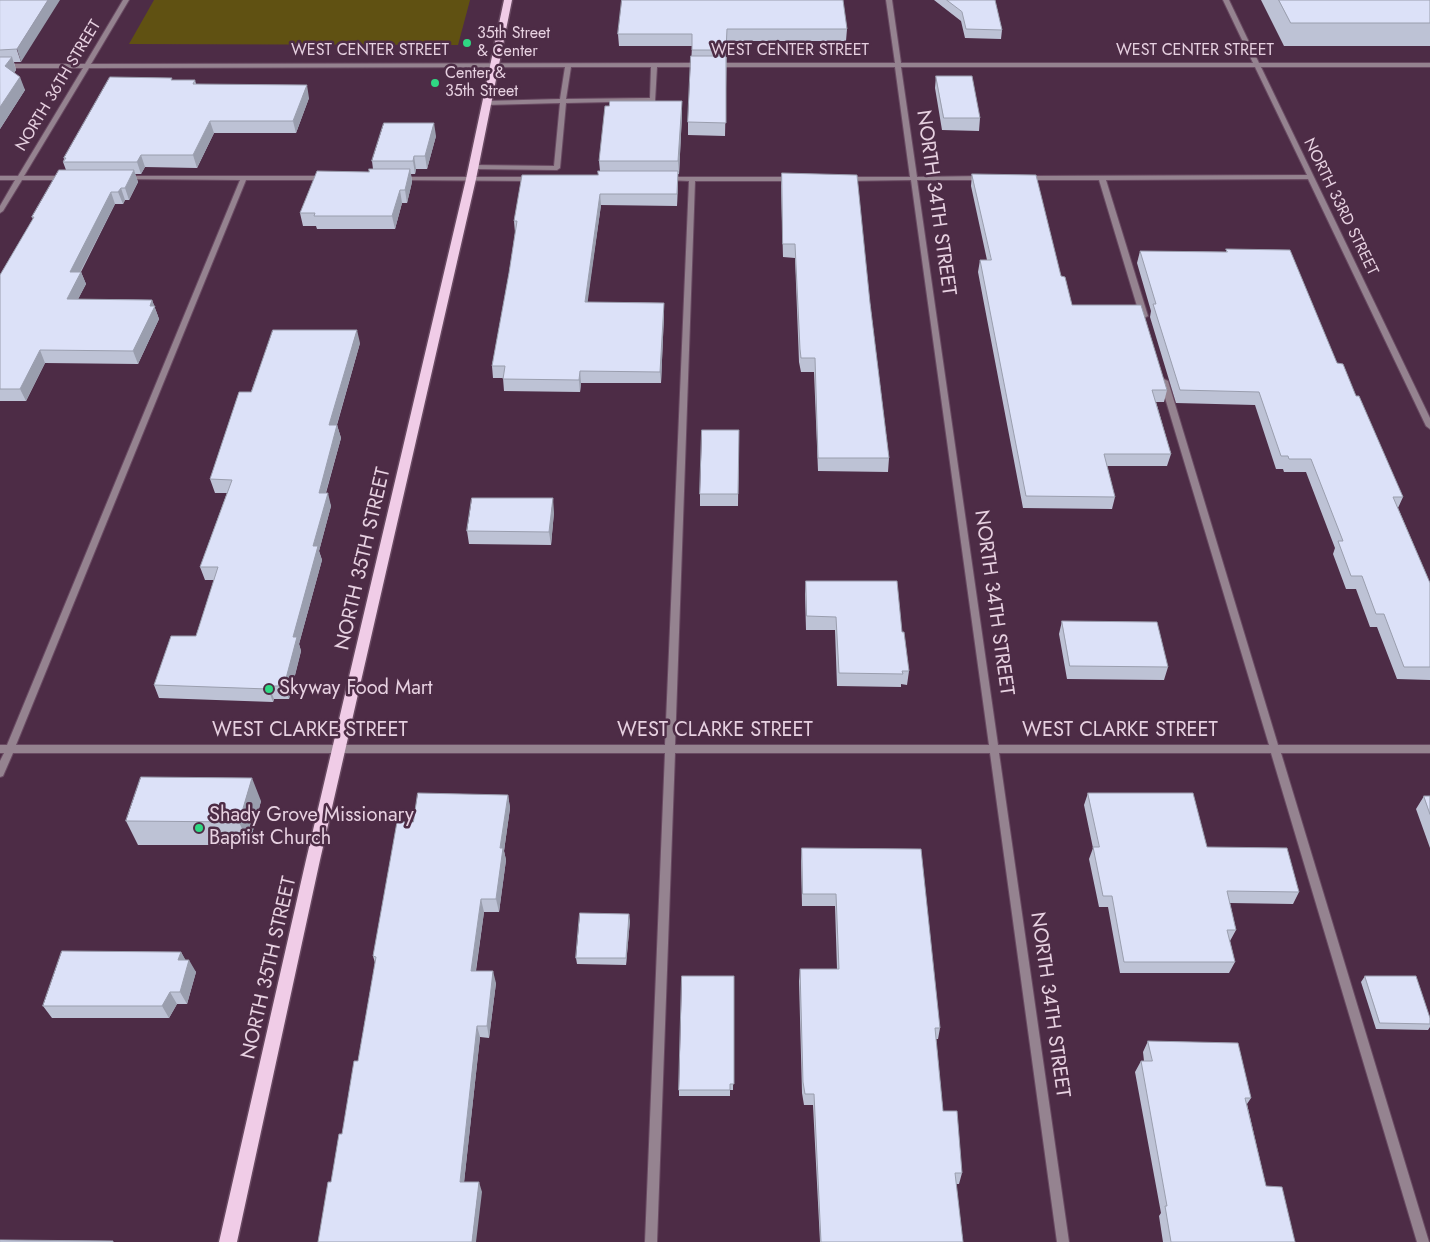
<!DOCTYPE html>
<style>
body{margin:0}
canvas{display:block;background:#4d2c46}
</style>
<canvas width="1430" height="1242"></canvas>
<script>
const g = document.querySelector('canvas').getContext('2d');
g.lineJoin = 'round';
function paint(path, color) { g.fillStyle = color; g.fill(path, 'evenodd'); }
function strokePath(path, color, width, dash) { g.strokeStyle = color; g.lineWidth = width; g.lineCap = dash ? 'butt' : 'round'; g.setLineDash(dash || []); g.stroke(path); }
function label(font, color, halo, rows, align = 'center') {
  g.font = font + ' Jost,sans-serif'; g.lineWidth = 5; g.setLineDash([]); g.textBaseline = 'middle'; g.strokeStyle = halo; g.fillStyle = color; for (const [text, x, y, turn = 0] of rows) {
    g.save(); g.translate(x, y); g.rotate((+turn || 0) * Math.PI / 180); g.textAlign = isNaN(turn) ? turn : align; if (halo) g.strokeText(text, 0, 0); g.fillText(text, 0, 0); g.restore();
  }
}
const green = new Path2D(`
 M 154,0 L 470,0 L 458,45 L 129,44 Z`);
const minor = new Path2D(`
 M 123,0 L 129,0 L 91,64 L 702,63 L 705,65 L 702,67 L 657,67 L 655,101 L 566,103 L 560,168 L 557,170 L 474,169 L 471,167 L 474,165 L 554,166 L 560,103 L 486,105 L 483,103 L 486,101 L 560,99 L 565,67 L 89,68 L 24,176 L 65,176 L 68,178 L 65,180 L 22,180 L 3,211 L 0,213 L 0,206 L 15,180 L 0,180 L 0,176 L 18,176 L 83,68 L 0,68 L 0,64 L 85,64 ZM 571,67 L 651,67 L 650,98 L 566,99 Z
 M 886,0 L 892,0 L 901,63 L 1253,63 L 1223,0 L 1229,0 L 1259,63 L 1430,63 L 1430,67 L 1261,67 L 1430,418 L 1430,429 L 1426,426 L 1308,179 L 1106,180 L 1148,316 L 1144,318 L 1140,316 L 1099,180 L 1025,180 L 1022,178 L 1025,176 L 1307,175 L 1255,67 L 901,67 L 917,177 L 982,176 L 985,178 L 982,180 L 917,180 L 998,745 L 1269,745 L 1160,381 L 1164,379 L 1168,381 L 1278,745 L 1430,745 L 1430,753 L 1281,753 L 1429,1242 L 1417,1242 L 1271,753 L 999,753 L 1069,1242 L 1057,1242 L 990,753 L 675,753 L 657,1242 L 645,1242 L 665,753 L 13,753 L 3,776 L 0,777 L 0,761 L 4,753 L 0,753 L 0,745 L 7,745 L 240,180 L 123,179 L 122,178 L 125,176 L 325,176 L 328,178 L 325,180 L 246,180 L 16,745 L 665,745 L 689,181 L 666,180 L 666,178 L 668,177 L 792,177 L 795,179 L 792,181 L 695,181 L 675,745 L 989,745 L 911,180 L 845,181 L 842,179 L 845,177 L 910,177 L 895,67 L 715,67 L 712,65 L 715,63 L 895,63 Z
 M 400,177 L 532,177 L 535,179 L 532,181 L 398,180 L 397,179 Z`);
const major = new Path2D(`
 M 504,0 L 512,0 L 476,179 L 320,860 L 237,1242 L 219,1242 L 306,860 L 466,179 Z`);
const wall = new Path2D(`
 M 0,0 L 21,62 L 14,62 L 16,70 L 14,73 L 25,90 L 0,129 Z
 M 622,0 L 847,29 L 846,41 L 727,41 L 725,136 L 688,135 L 688,122 L 692,46 L 619,46 L 618,34 Z
 M 934,0 L 995,0 L 1002,30 L 1001,39 L 965,38 L 961,21 Z
 M 1261,0 L 1430,0 L 1430,46 L 1284,46 Z
 M 936,76 L 980,118 L 979,131 L 942,130 L 935,88 Z
 M 173,80 L 195,80 L 196,84 L 309,98 L 296,133 L 214,133 L 197,168 L 145,167 L 141,174 L 135,174 L 138,182 L 129,200 L 125,200 L 123,204 L 115,204 L 81,272 L 86,284 L 78,299 L 152,300 L 159,319 L 138,364 L 45,363 L 26,401 L 0,401 L 0,275 L 33,219 L 32,217 L 66,170 L 63,162 L 64,159 L 64,158 Z
 M 682,101 L 682,114 L 679,174 L 678,174 L 677,206 L 601,205 L 587,302 L 664,303 L 664,314 L 661,383 L 581,383 L 580,392 L 504,391 L 503,378 L 493,378 L 492,366 L 509,273 L 515,233 L 514,221 L 598,175 L 600,171 L 599,161 Z
 M 436,136 L 427,169 L 416,169 L 415,174 L 411,174 L 412,182 L 407,203 L 402,203 L 395,229 L 317,229 L 316,226 L 303,226 L 300,213 L 373,169 L 372,161 Z
 M 782,173 L 870,303 L 889,458 L 888,472 L 818,471 L 814,372 L 801,372 L 799,362 L 795,258 L 783,257 L 781,186 Z
 M 972,174 L 1061,276 L 1072,305 L 1167,390 L 1164,402 L 1156,402 L 1171,454 L 1167,466 L 1107,466 L 1115,497 L 1112,509 L 1023,508 L 978,272 L 980,260 L 987,260 L 971,186 Z
 M 1226,249 L 1337,363 L 1356,396 L 1403,497 L 1398,508 L 1430,583 L 1430,680 L 1397,679 L 1377,627 L 1370,627 L 1356,589 L 1346,589 L 1333,554 L 1335,548 L 1306,472 L 1284,472 L 1283,469 L 1276,469 L 1255,405 L 1176,403 L 1150,317 L 1151,311 L 1137,263 L 1140,251 L 1226,252 Z
 M 360,343 L 337,425 L 341,438 L 326,493 L 331,506 L 319,551 L 322,560 L 299,644 L 301,651 L 289,699 L 274,699 L 273,702 L 159,698 L 154,685 L 196,636 L 214,580 L 205,580 L 200,567 L 227,493 L 215,493 L 210,479 L 251,392 Z
 M 739,430 L 738,506 L 700,506 L 700,494 Z
 M 554,512 L 551,545 L 469,544 L 467,531 Z
 M 806,581 L 902,632 L 909,671 L 907,685 L 901,684 L 901,687 L 837,686 L 835,630 L 806,630 L 805,594 Z
 M 1062,621 L 1168,667 L 1164,680 L 1067,679 L 1059,634 Z
 M 1088,793 L 1207,847 L 1299,892 L 1293,904 L 1230,903 L 1236,930 L 1230,941 L 1235,962 L 1229,973 L 1120,973 L 1108,907 L 1099,907 L 1089,859 L 1093,848 L 1084,805 Z
 M 508,795 L 510,808 L 504,851 L 506,860 L 499,912 L 484,912 L 476,971 L 496,983 L 489,1038 L 480,1037 L 464,1182 L 482,1192 L 331,1182 L 358,1061 L 375,963 L 373,956 L 413,822 Z
 M 1424,796 L 1430,796 L 1430,848 L 1416,809 Z
 M 261,801 L 249,845 L 138,845 L 126,821 Z
 M 802,848 L 940,1028 L 938,1039 L 936,1039 L 943,1111 L 962,1173 L 959,1184 L 956,1184 L 963,1242 L 820,1242 L 813,1105 L 804,1105 L 802,1093 L 799,981 L 800,969 L 837,969 L 835,906 L 802,906 L 801,861 Z
 M 630,920 L 626,965 L 577,964 L 576,958 Z
 M 181,952 L 185,960 L 196,972 L 187,1004 L 177,1004 L 169,1018 L 52,1018 L 43,1006 Z
 M 734,976 L 733,1090 L 730,1090 L 730,1096 L 679,1096 L 679,1090 Z
 M 1365,976 L 1430,1018 L 1430,1027 L 1428,1030 L 1376,1029 L 1361,982 Z
 M 1148,1041 L 1251,1098 L 1247,1104 L 1266,1186 L 1295,1242 L 1163,1242 L 1159,1216 L 1161,1213 L 1135,1072 L 1141,1061 L 1144,1061 L 1143,1052 Z`);
const shadedWall = new Path2D(`
 M 48,0 L 60,0 L 21,62 L 17,49 Z
 M 12,57 L 16,70 L 10,79 L 5,66 Z
 M 20,77 L 25,90 L 0,129 L 0,107 Z
 M 307,85 L 309,98 L 296,133 L 293,121 Z
 M 682,101 L 682,114 L 679,174 L 678,161 Z
 M 210,121 L 214,133 L 197,168 L 193,155 Z
 M 434,123 L 436,136 L 427,169 L 425,156 Z
 M 141,155 L 145,167 L 141,174 L 137,162 Z
 M 414,156 L 416,169 L 415,174 L 413,161 Z
 M 410,169 L 412,182 L 407,203 L 405,190 Z
 M 134,170 L 138,182 L 129,200 L 125,188 Z
 M 678,171 L 678,183 L 677,206 L 677,194 Z
 M 121,188 L 125,200 L 123,204 L 118,192 Z
 M 400,190 L 402,203 L 395,229 L 392,216 Z
 M 111,192 L 115,204 L 74,284 L 70,272 Z
 M 600,194 L 601,205 L 586,314 L 585,302 Z
 M 81,272 L 86,284 L 72,311 L 67,299 Z
 M 152,300 L 159,319 L 138,364 L 133,351 Z
 M 664,303 L 664,314 L 661,383 L 660,372 Z
 M 357,330 L 360,343 L 333,438 L 329,425 Z
 M 40,350 L 45,363 L 26,401 L 20,389 Z
 M 580,371 L 581,383 L 580,392 L 579,380 Z
 M 337,425 L 341,438 L 322,506 L 319,493 Z
 M 328,493 L 331,506 L 319,551 L 322,560 L 299,644 L 301,651 L 289,699 L 284,686 L 293,637 L 313,546 Z
 M 553,498 L 554,512 L 551,545 L 549,532 Z
 M 269,686 L 274,699 L 273,702 L 268,689 Z
 M 252,778 L 261,801 L 249,845 L 239,822 Z
 M 508,795 L 510,808 L 504,851 L 506,860 L 499,912 L 496,899 L 500,848 Z
 M 481,899 L 484,912 L 474,983 L 471,971 Z
 M 629,914 L 630,920 L 626,965 L 626,958 Z
 M 181,952 L 188,964 L 178,960 Z
 M 189,960 L 196,972 L 187,1004 L 180,992 Z
 M 493,971 L 496,983 L 489,1038 L 487,1026 Z
 M 170,992 L 177,1004 L 169,1018 L 162,1006 Z
 M 477,1026 L 480,1037 L 463,1192 L 460,1182 Z
 M 479,1182 L 482,1192 L 476,1242 L 472,1242 Z`);
const building = new Path2D(`
 M 0,0 L 48,0 L 17,49 L 0,50 Z
 M 622,0 L 843,0 L 847,29 L 727,29 L 726,50 L 692,50 L 692,34 L 618,34 Z
 M 947,0 L 995,0 L 1002,30 L 966,29 L 962,12 Z
 M 1279,0 L 1430,0 L 1430,23 L 1291,23 Z
 M 691,56 L 726,56 L 726,123 L 688,122 Z
 M 0,57 L 12,57 L 5,66 L 20,77 L 0,107 Z
 M 936,76 L 972,76 L 980,118 L 944,118 Z
 M 110,77 L 172,78 L 171,80 L 195,80 L 193,84 L 307,85 L 293,121 L 210,121 L 193,155 L 141,155 L 137,162 L 63,162 L 66,158 L 64,158 Z
 M 610,101 L 682,101 L 678,161 L 599,161 L 605,106 L 609,106 Z
 M 384,123 L 434,123 L 425,156 L 414,156 L 413,161 L 372,161 Z
 M 369,169 L 410,169 L 405,190 L 400,190 L 392,216 L 314,216 L 315,213 L 300,213 L 317,171 L 369,172 Z
 M 59,170 L 134,170 L 125,188 L 121,188 L 118,192 L 111,192 L 70,272 L 81,272 L 67,299 L 152,300 L 150,306 L 155,306 L 133,351 L 40,350 L 20,389 L 0,389 L 0,275 L 34,217 L 32,217 Z
 M 598,171 L 678,171 L 677,194 L 600,194 L 585,302 L 664,303 L 660,372 L 580,371 L 579,380 L 503,379 L 505,366 L 492,366 L 509,273 L 517,221 L 514,221 L 522,175 L 598,175 Z
 M 782,173 L 857,175 L 870,303 L 889,458 L 818,458 L 815,358 L 801,358 L 800,349 L 795,244 L 783,244 Z
 M 972,174 L 1036,175 L 1061,276 L 1065,277 L 1072,305 L 1141,305 L 1167,390 L 1152,390 L 1171,454 L 1104,454 L 1115,497 L 1026,496 L 980,260 L 991,260 Z
 M 1226,249 L 1290,250 L 1337,363 L 1343,364 L 1356,396 L 1359,396 L 1403,497 L 1393,497 L 1430,583 L 1430,667 L 1404,667 L 1384,614 L 1376,614 L 1362,576 L 1351,576 L 1338,541 L 1343,541 L 1311,459 L 1289,459 L 1288,456 L 1281,456 L 1259,392 L 1180,390 L 1153,304 L 1156,304 L 1140,251 L 1227,252 Z
 M 273,330 L 357,330 L 329,425 L 337,425 L 319,493 L 328,493 L 313,546 L 318,546 L 293,637 L 297,637 L 284,686 L 269,686 L 268,689 L 154,685 L 171,636 L 196,636 L 218,567 L 200,567 L 232,480 L 210,479 L 239,392 L 251,392 Z
 M 702,430 L 739,430 L 738,494 L 700,494 Z
 M 472,498 L 553,498 L 549,532 L 467,531 Z
 M 806,581 L 897,581 L 902,632 L 904,632 L 909,671 L 902,671 L 903,674 L 839,673 L 836,617 L 807,616 Z
 M 1062,621 L 1157,622 L 1168,667 L 1070,666 Z
 M 141,777 L 252,778 L 239,822 L 126,821 Z
 M 418,793 L 508,795 L 500,848 L 503,848 L 496,899 L 481,899 L 471,971 L 493,971 L 487,1026 L 477,1026 L 460,1182 L 479,1182 L 472,1242 L 318,1242 L 328,1182 L 331,1182 L 339,1134 L 342,1134 L 354,1061 L 358,1061 L 376,957 L 373,956 L 397,822 L 413,822 Z
 M 1088,793 L 1193,793 L 1207,847 L 1287,848 L 1299,892 L 1227,891 L 1236,930 L 1227,930 L 1235,962 L 1124,962 L 1112,896 L 1103,896 L 1093,847 L 1099,847 Z
 M 1424,796 L 1430,796 L 1430,814 Z
 M 802,848 L 921,849 L 940,1028 L 935,1028 L 943,1111 L 957,1111 L 962,1173 L 955,1173 L 963,1242 L 821,1242 L 814,1094 L 805,1094 L 803,1082 L 800,969 L 839,969 L 836,894 L 803,894 Z
 M 580,913 L 629,914 L 626,958 L 576,958 Z
 M 62,951 L 181,952 L 178,960 L 189,960 L 180,992 L 170,992 L 162,1006 L 43,1006 Z
 M 682,976 L 734,976 L 734,1084 L 730,1084 L 730,1090 L 679,1090 Z
 M 1365,976 L 1416,976 L 1430,1018 L 1430,1024 L 1380,1023 Z
 M 1148,1041 L 1238,1043 L 1251,1098 L 1245,1098 L 1266,1186 L 1282,1187 L 1295,1242 L 1171,1242 L 1165,1206 L 1167,1206 L 1141,1061 L 1152,1061 Z
 M 0,1240 L 113,1241 L 113,1242 L 0,1242 Z`);
const markers = [
 [467,43,5,"#2fd883"],
 [435,83,5,"#2fd883"],
 [269,689,5,"#2fd883"],
 [199,828,5,"#2fd883"]
];
const farPoinames = [
 ["35th Street",477,34],
 ["& Center",477,52],
 ["Center &",445,74],
 ["35th Street",445,92]
];
const farStreetnames = [
 ["WEST CENTER STREET",370,51],
 ["WEST CENTER STREET",790,51],
 ["WEST CENTER STREET",1195,51],
 ["NORTH 36TH STREET",59,86,-59],
 ["NORTH 33RD STREET",1340,207,64]
];
const streetNames = [
 ["NORTH 34TH STREET",935,203,82],
 ["NORTH 35TH STREET",364,559,-77],
 ["NORTH 34TH STREET",993,603,82],
 ["WEST CLARKE STREET",310,731],
 ["WEST CLARKE STREET",715,731],
 ["WEST CLARKE STREET",1120,731],
 ["NORTH 35TH STREET",270,968,-77],
 ["NORTH 34TH STREET",1049,1005,82]
];
const poiNames = [
 ["Skyway Food Mart",279,689],
 ["Shady Grove Missionary",209,816],
 ["Baptist Church",209,839]
];
paint(green, '#605112');
strokePath(minor, '#694a62', 2);
strokePath(major, '#694a62', 3);
paint(minor, '#958390');
paint(major, '#f0cce7');
paint(wall, '#bdc2d5');
paint(shadedWall, '#9a9eae');
paint(building, '#dce1f8');
strokePath(building, '#9a9eae', 1);
for (const [x, y, r, color] of markers) { const dot = new Path2D(); dot.arc(x, y, r, 0, 2 * Math.PI); g.fillStyle = color; g.fill(dot); strokePath(dot, '#4d2c46', 2); }
label('16px', '#e7d1e1', '#4d2c46', farPoinames, 'left');
label('16px', '#e7d1e1', '#4d2c46', farStreetnames);
label('20px', '#e7d1e1', '#4d2c46', streetNames);
label('20px', '#e7d1e1', '#4d2c46', poiNames, 'left');
</script>
